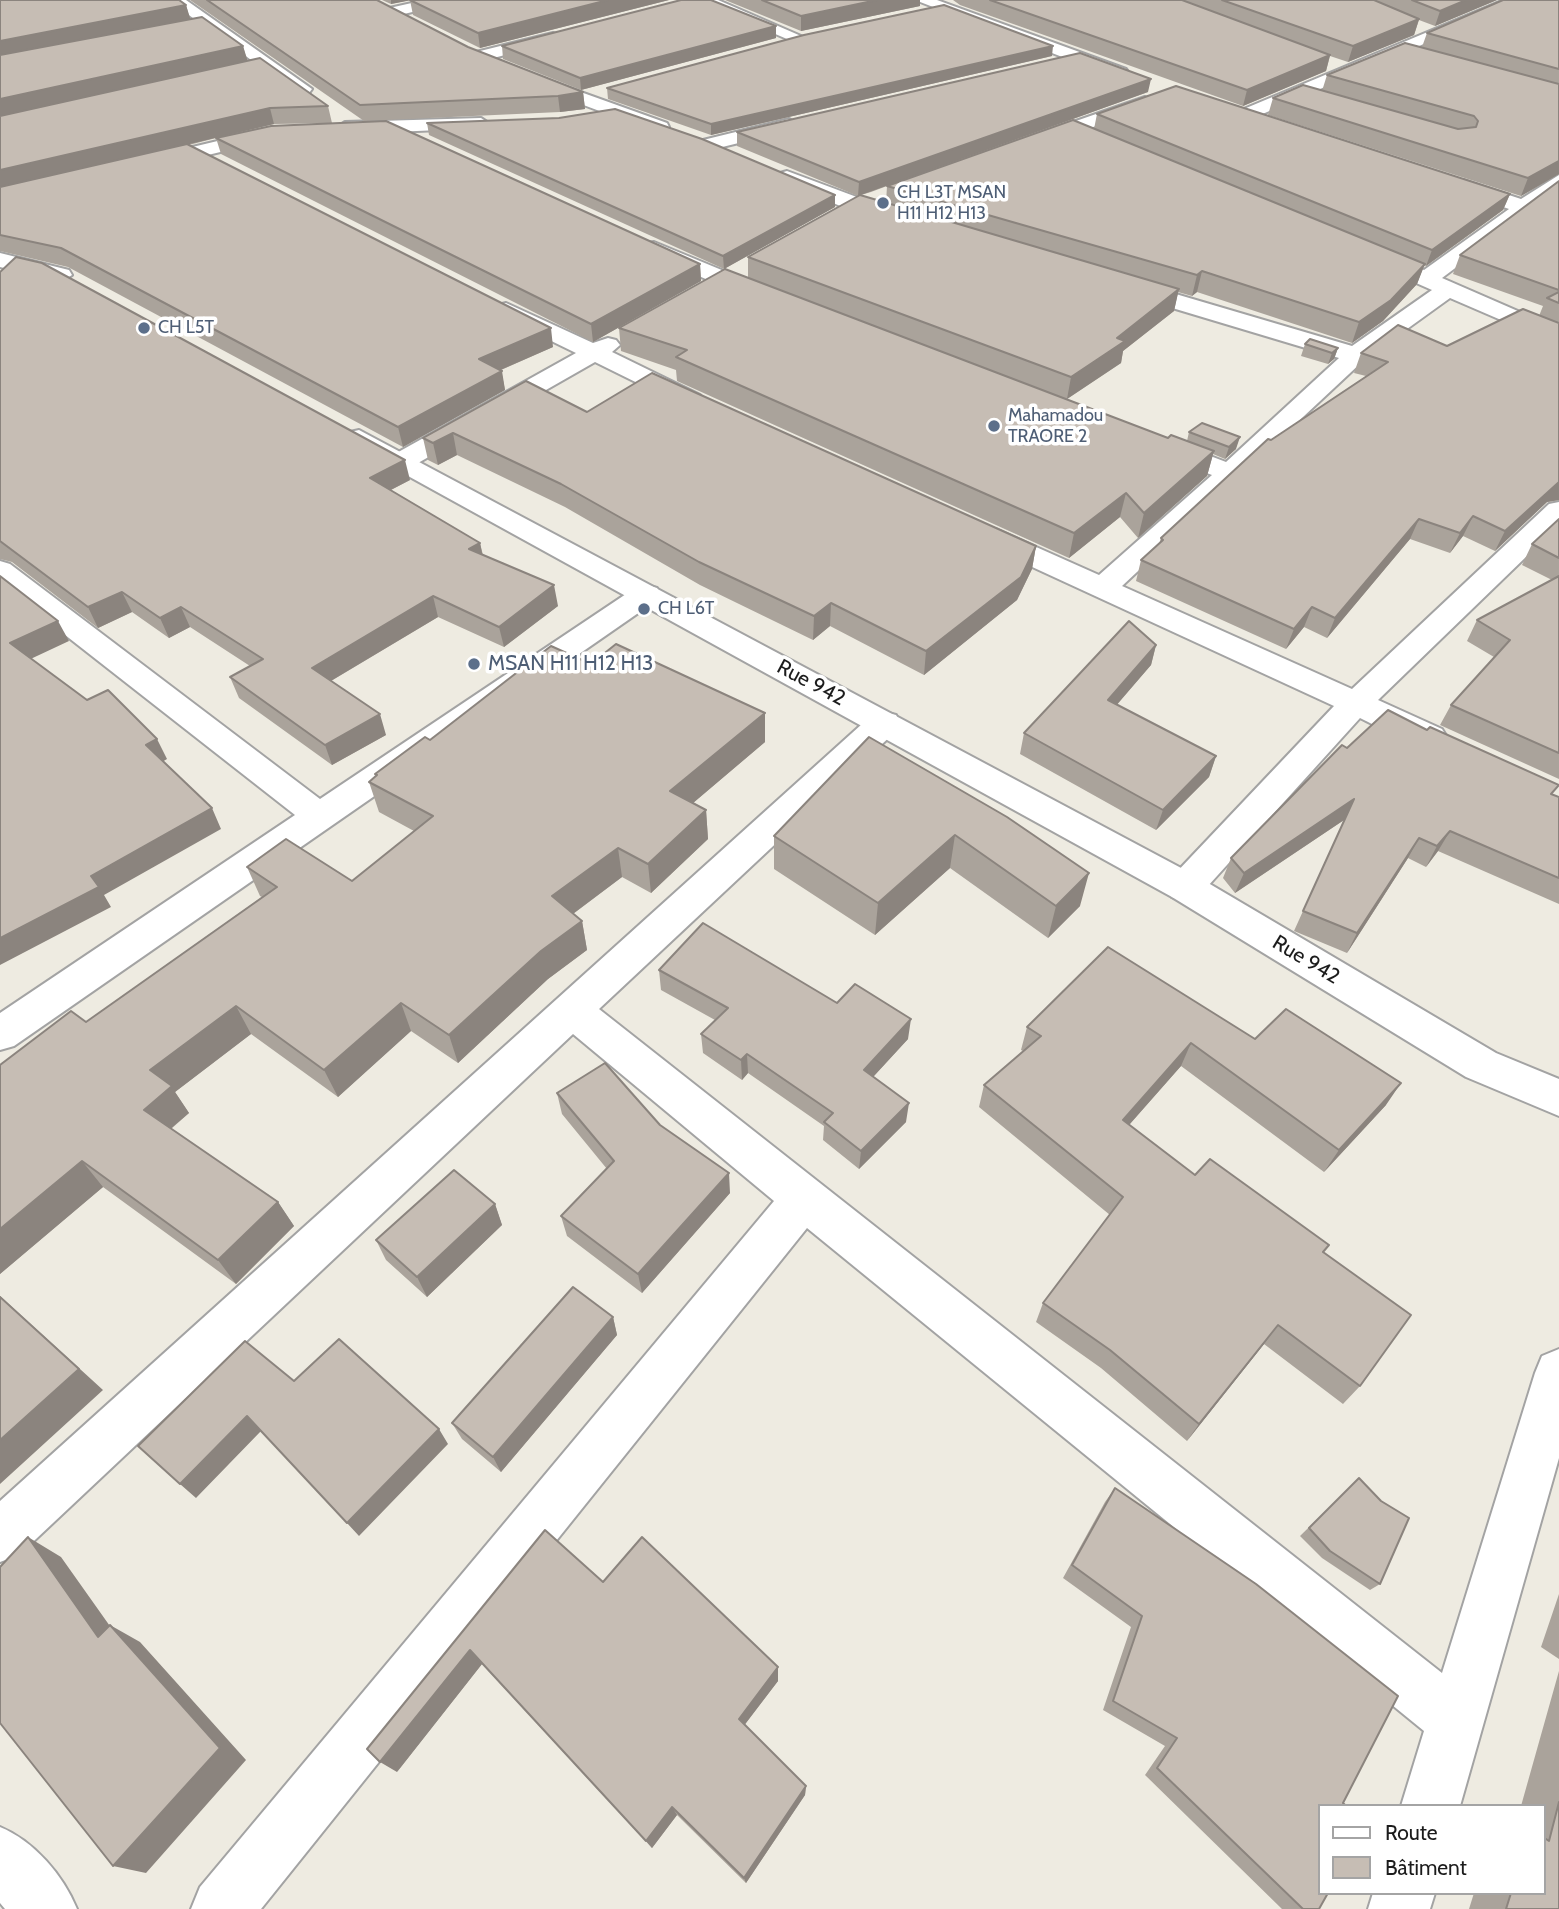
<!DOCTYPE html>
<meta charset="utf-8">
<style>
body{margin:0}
#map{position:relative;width:1559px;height:1909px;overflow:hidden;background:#eeebe1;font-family:Cabin,sans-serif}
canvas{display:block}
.legend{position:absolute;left:1318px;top:1804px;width:228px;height:91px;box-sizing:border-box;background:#fff;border:2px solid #a4a4a4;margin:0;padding:9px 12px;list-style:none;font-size:21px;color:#1c1c1c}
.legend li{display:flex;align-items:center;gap:14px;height:35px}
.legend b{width:35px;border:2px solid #a4a4a4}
</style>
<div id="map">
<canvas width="1559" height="1909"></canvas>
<ul class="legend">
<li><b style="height:9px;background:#fff"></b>Route</li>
<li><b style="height:19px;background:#c6bdb4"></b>Bâtiment</li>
</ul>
</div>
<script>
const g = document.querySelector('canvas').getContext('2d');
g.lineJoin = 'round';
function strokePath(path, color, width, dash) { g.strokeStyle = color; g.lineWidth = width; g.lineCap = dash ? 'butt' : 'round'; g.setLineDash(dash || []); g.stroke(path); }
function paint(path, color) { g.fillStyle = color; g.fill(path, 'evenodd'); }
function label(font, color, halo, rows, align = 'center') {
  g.font = font + ' Cabin,sans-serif'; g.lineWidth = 7; g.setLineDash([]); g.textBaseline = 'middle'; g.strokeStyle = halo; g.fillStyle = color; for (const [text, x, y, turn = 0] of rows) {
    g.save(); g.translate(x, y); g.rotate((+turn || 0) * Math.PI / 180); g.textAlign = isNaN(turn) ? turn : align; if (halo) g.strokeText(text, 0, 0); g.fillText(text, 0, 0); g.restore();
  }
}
const minor = new Path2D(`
 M 168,0 L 186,0 L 312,89 L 309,93 L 297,93 Z
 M 425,0 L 454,0 L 451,3 L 391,17 L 383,12 L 385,9 Z
 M 696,0 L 718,0 L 808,39 L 806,42 L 794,42 Z
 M 915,0 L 937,0 L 1126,69 L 1129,73 L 1126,77 L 1114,77 Z
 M 1504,0 L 1525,0 L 1251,119 L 1239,119 L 1236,115 L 1239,111 Z
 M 553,33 L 559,35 L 559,41 L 478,62 L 470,57 L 472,53 Z
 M 536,76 L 667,123 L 669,127 L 667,131 L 653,131 L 530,85 L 527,81 L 530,77 Z
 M 1145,97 L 1154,102 L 1151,106 L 1041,146 L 1034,148 L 1025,142 L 1027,138 Z
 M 481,118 L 490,124 L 488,128 L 345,134 L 336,128 L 345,122 Z
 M 789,119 L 798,125 L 796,129 L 710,150 L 701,144 L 703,140 Z
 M 268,129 L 275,131 L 277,135 L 275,139 L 149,169 L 139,163 L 142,159 Z
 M 787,171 L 905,215 L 908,219 L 898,225 L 850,210 L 780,181 L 777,177 L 780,173 Z
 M 1559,175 L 1559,190 L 1442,278 L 1559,329 L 1559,345 L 1450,298 L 1364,360 L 1122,586 L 1352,689 L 1549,504 L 1559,502 L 1559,525 L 1378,700 L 1442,729 L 1447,737 L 1442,745 C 1416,752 1384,729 1360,718 L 1198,897 L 1185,901 L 1172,897 L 1167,887 L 1172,877 L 1334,706 L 978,542 L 974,536 L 978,530 L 988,527 L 998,530 L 1099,575 L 1212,475 L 1153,453 L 1149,447 L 1153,441 L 1171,441 L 1226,462 L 1339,358 L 1119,292 L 1116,287 L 1119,282 L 1135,282 L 1352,346 L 1432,290 L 1364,260 L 1361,255 L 1364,250 L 1380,250 L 1424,270 L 1509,209 L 1449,188 L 1446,184 L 1449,180 L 1463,180 L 1521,199 Z
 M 654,242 L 770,290 L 773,295 L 770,300 L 754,300 L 646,253 L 643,248 L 646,243 Z
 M 506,303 L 593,343 L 608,338 L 616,340 L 620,345 L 612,352 L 700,395 L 704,400 L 700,405 L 682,405 L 595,362 L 411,467 L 393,467 L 389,461 L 393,455 L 576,353 L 498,315 L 495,310 L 498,305 Z
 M 0,561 L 10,564 L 320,799 L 635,588 L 646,585 L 657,588 L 661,594 L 657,600 L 14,1046 L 0,1050 L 0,1013 L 295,815 L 0,584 Z
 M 884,712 L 896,715 L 900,723 L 896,731 L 599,1009 L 1442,1673 L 1535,1373 L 1542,1356 L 1559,1349 L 1559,1458 L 1460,1806 L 1401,1806 L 1424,1731 L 807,1228 L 261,1909 L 191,1909 L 200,1887 L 774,1201 L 573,1034 L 19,1555 L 0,1562 L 0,1501 L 872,715 Z
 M 0,1827 C 34,1841 63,1875 77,1909 L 5,1909 L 0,1903 Z
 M 1373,1893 L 1435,1893 L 1430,1909 L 1368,1909 Z`);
const tertiary = new Path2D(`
 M 0,253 L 69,270 L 72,275 L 61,282 L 0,267 Z
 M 359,430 L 1198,877 L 1496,1053 L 1559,1079 L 1559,1116 L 1466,1077 L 1172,897 L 350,444 L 346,438 L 350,432 Z`);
const wall = new Path2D(`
 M 0,0 L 186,5 L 190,20 L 243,46 L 247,61 L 328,106 L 332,123 L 274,124 L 217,138 L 700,264 L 701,281 L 593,342 L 221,154 L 216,138 L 189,145 L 553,347 L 501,370 L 505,390 L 403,447 L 68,267 L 0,251 Z
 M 190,0 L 377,0 L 468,47 L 583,92 L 585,109 L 560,112 L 364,121 Z
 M 382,0 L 669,0 L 480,48 L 413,15 L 410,0 L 391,4 Z
 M 725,0 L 920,0 L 920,6 L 801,31 Z
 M 953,0 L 1497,0 L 1435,26 L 1419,20 L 1414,35 L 1348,62 L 1330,56 L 1326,71 L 1243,106 L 960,5 Z
 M 1559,0 L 1559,174 L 1521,196 L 1268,115 L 1273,98 L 1322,91 L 1327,75 L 1422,47 L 1427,33 Z
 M 776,26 L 776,38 L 581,90 L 503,59 L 502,46 Z
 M 1052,56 L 711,135 L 608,99 L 607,88 Z
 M 1148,92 L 926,172 L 1094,129 L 1097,114 L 1510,194 L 1503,210 L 1426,266 L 1424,265 L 1417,284 L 1383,321 L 1352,343 L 1197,292 L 1192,296 L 1178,292 L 1174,311 L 1123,351 L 1121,363 L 1067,399 L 1168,438 L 1187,441 L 1189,432 L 1236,449 L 1225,459 L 1213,454 L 1207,476 L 1138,538 L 1120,517 L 1069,558 L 677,381 L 676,370 L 621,351 L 619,328 L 748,278 L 748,257 L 858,196 L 737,146 L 737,132 ZM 887,186 L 886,203 L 861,195 L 871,192 Z
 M 559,118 L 835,195 L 835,207 L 724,269 L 429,135 L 427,123 Z
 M 1559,181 L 1559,500 L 1547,502 L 1495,551 L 1463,536 L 1450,553 L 1410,539 L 1327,638 L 1304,627 L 1286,649 L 1136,581 L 1141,560 L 1159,544 L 1161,538 L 1271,440 L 1366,376 L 1354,373 L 1361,353 L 1447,346 L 1539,316 L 1543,306 L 1453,274 L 1460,255 Z
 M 0,272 L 410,480 L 391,490 L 480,543 L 483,555 L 558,606 L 504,647 L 438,617 L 331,681 L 386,735 L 332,765 L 239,698 L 230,677 L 250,666 L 190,627 L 169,638 L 132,612 L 98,628 L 12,562 L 0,559 Z
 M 1305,344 L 1338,348 L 1334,359 L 1328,364 L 1301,356 Z
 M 587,412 L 1036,546 L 1032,569 L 1017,600 L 924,675 L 830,626 L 813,640 L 700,585 L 565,507 L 457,455 L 438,465 L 428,460 L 423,438 Z
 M 1559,519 L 1559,779 L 1440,725 L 1451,705 L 1494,657 L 1467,641 L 1477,620 L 1552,580 L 1522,565 L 1532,544 Z
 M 1156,645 L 1151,665 L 1116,705 L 1216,756 L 1209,777 L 1156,830 L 1020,754 L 1024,733 Z
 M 591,664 L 765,713 L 765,742 L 693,803 L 706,810 L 708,839 L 651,893 L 622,877 L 573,914 L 582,921 L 587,950 L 548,979 L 458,1063 L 411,1031 L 338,1097 L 251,1034 L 175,1092 L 189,1113 L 171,1129 L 278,1202 L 294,1226 L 236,1284 L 103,1187 L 0,1274 L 0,1065 L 86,1022 L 262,897 L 260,896 L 247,867 L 352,881 L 414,831 L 379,812 L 369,782 L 376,777 L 375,774 L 430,740 Z
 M 869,737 L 1080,906 L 1048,938 L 950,868 L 875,935 L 774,869 L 774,836 Z
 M 1347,748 L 1559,797 L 1559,904 L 1438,851 L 1426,867 L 1408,858 L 1347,953 L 1294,931 L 1344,820 L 1235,893 L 1223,878 L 1231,858 Z
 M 659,970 L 837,1003 L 908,1039 L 873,1077 L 906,1122 L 859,1169 L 823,1140 L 824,1126 L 748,1073 L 742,1080 L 703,1053 L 701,1034 L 715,1020 L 661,990 Z
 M 1027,1027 L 1255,1039 L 1386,1105 L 1324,1172 L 1181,1066 L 1129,1125 L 1195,1175 L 1323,1252 L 1360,1386 L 1343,1404 L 1264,1344 L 1187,1441 L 1101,1368 L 1036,1322 L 1043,1303 L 1110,1215 L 979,1107 L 984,1085 L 1023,1051 L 1021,1050 Z
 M 557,1093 L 660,1125 L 730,1193 L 642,1293 L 567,1236 L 561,1216 L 607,1169 L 562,1114 Z
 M 495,1204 L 502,1225 L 427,1297 L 386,1260 L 376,1240 Z
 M 613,1317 L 617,1335 L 501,1472 L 462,1439 L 452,1423 Z
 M 1359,1478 L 1380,1584 L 1370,1590 L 1322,1558 L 1300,1536 Z
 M 1115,1488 L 1343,1803 L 1319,1909 L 1282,1909 L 1145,1775 L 1165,1746 L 1103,1710 L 1131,1627 L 1063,1578 L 1105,1502 Z
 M 545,1530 L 603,1582 L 778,1667 L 778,1681 L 744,1725 L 806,1786 L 805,1795 L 746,1883 L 677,1815 L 652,1848 L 482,1664 L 397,1772 Z
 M 1559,1594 L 1559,1659 L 1541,1647 Z
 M 1559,1671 L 1559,1909 L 1469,1909 L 1474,1893 L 1543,1893 L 1543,1806 L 1521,1806 Z`);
const shadedWall = new Path2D(`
 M 391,0 L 412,0 L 391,4 Z
 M 608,0 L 669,0 L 480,48 L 478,33 Z
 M 877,0 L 920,0 L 920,6 L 801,31 L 801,16 Z
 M 1466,0 L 1497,0 L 1435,26 L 1440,11 Z
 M 186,5 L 191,21 L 0,58 L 0,41 Z
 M 1419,19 L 1414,35 L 1348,62 L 1353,46 Z
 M 776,26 L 776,38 L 581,90 L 580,78 Z
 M 243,46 L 248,62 L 0,117 L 0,99 Z
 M 1053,46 L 1052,56 L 711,135 L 711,124 Z
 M 1330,55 L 1326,71 L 1243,106 L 1247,90 Z
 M 1151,79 L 1148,92 L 858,196 L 859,182 Z
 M 583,92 L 585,109 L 560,112 L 558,96 Z
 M 270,108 L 274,124 L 0,189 L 0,170 Z
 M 1559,161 L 1559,174 L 1521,196 L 1528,178 Z
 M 1510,194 L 1503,210 L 1426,266 L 1432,250 Z
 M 835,195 L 835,207 L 724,269 L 723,256 Z
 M 700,264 L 701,281 L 593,342 L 591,324 Z
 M 1425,264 L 1417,284 L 1383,321 L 1352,343 L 1359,322 Z
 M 1202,271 L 1197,292 L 1192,296 L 1197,275 Z
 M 1179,289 L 1174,311 L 1123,351 L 1121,363 L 1067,399 L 1071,377 L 1117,338 Z
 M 551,328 L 553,347 L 482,378 L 479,359 Z
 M 1338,348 L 1334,359 L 1328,364 L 1332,353 Z
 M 502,371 L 505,390 L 403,447 L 398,427 Z
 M 453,433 L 457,455 L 438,465 L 433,443 Z
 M 1240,437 L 1236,449 L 1225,459 L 1229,447 Z
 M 1214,451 L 1207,476 L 1138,538 L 1144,513 Z
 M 405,460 L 410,480 L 375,498 L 370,478 Z
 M 1558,482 L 1559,482 L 1559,500 L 1547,502 L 1495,551 L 1505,531 Z
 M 1126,493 L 1120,517 L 1069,558 L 1074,533 Z
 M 1473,516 L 1463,536 L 1450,553 L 1460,533 Z
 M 1419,519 L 1410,539 L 1327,638 L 1335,618 Z
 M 480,543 L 484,563 L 469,549 Z
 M 1036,546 L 1032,569 L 1017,600 L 924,675 L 926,651 Z
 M 554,585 L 558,606 L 504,647 L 499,627 Z
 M 122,592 L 132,612 L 98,628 L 88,607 Z
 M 433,596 L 438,617 L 319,688 L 312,668 Z
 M 831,603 L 830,626 L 813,640 L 814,616 Z
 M 181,607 L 190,627 L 169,638 L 160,618 Z
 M 1312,607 L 1304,627 L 1286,649 L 1294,629 Z
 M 58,621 L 69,641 L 22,663 L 10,643 Z
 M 1156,645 L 1151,665 L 1103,721 L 1108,700 Z
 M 765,713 L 765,742 L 673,820 L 670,791 Z
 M 380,714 L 386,735 L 332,765 L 325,745 Z
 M 157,739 L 167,759 L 157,765 L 146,745 Z
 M 1216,756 L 1209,777 L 1156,830 L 1163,810 Z
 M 1354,799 L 1344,820 L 1235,893 L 1244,873 Z
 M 212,808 L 221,829 L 104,895 L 111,907 L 0,965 L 0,938 L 91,876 Z
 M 706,810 L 708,839 L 651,893 L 648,864 Z
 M 1450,831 L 1438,851 L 1426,867 L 1437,846 Z
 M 955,835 L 950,868 L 875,935 L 878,903 Z
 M 1419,838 L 1408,858 L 1347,953 L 1357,933 Z
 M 618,848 L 622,877 L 558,925 L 552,896 Z
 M 1089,873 L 1080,906 L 1048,938 L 1056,906 Z
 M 582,921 L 587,950 L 548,979 L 458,1063 L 449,1035 L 541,951 Z
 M 401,1003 L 411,1031 L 338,1097 L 324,1070 Z
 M 236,1006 L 251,1034 L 175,1092 L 189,1113 L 162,1136 L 144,1110 L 150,1070 Z
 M 911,1019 L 908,1039 L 862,1089 L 864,1070 Z
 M 1191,1043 L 1181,1066 L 1114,1142 L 1123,1120 Z
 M 747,1054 L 748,1073 L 742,1080 L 741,1060 Z
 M 1401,1083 L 1386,1105 L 1324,1172 L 1339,1150 Z
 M 909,1103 L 906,1122 L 859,1169 L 861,1151 Z
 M 82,1161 L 103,1187 L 0,1274 L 0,1229 Z
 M 729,1173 L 730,1193 L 642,1293 L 638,1274 Z
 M 278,1202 L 294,1226 L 236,1284 L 218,1260 Z
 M 495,1204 L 502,1225 L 427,1297 L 417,1277 Z
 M 0,1296 L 103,1390 L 0,1484 Z
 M 613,1317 L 617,1335 L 501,1472 L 493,1457 Z
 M 1278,1325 L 1264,1344 L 1187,1441 L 1199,1424 Z
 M 247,1416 L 261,1431 L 196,1498 L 180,1484 Z
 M 439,1429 L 448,1444 L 359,1536 L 347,1523 Z
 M 28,1537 L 61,1557 L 129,1653 L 98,1637 Z
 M 110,1625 L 140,1642 L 246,1760 L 146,1873 L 113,1866 Z
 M 470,1650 L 482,1664 L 397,1772 L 380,1762 Z
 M 778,1667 L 778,1681 L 740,1731 L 739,1719 Z
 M 806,1786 L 805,1795 L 746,1883 L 744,1878 Z
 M 672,1807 L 677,1815 L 652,1848 L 646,1841 Z`);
const building = new Path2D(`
 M 0,0 L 179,0 L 186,5 L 0,41 Z
 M 207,0 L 377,0 L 468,47 L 583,92 L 558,96 L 360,105 Z
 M 410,0 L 608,0 L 478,33 Z
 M 681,0 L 711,0 L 776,26 L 580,78 L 502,46 Z
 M 762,0 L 877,0 L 801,16 Z
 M 990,0 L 1182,0 L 1330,55 L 1247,90 Z
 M 1222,0 L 1374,0 L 1419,19 L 1353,46 Z
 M 1412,0 L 1466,0 L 1440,11 Z
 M 1503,0 L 1559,0 L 1559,69 L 1427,33 Z
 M 944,5 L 1053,46 L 711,124 L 607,88 L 804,35 Z
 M 202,17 L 243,46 L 0,99 L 0,55 Z
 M 1405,43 L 1559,84 L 1559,161 L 1528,178 L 1273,98 L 1303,85 L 1458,129 L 1476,127 L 1478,121 L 1474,116 L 1327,75 Z
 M 1080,53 L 1151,79 L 859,182 L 737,132 Z
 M 260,58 L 328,106 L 270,108 L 0,170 L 0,116 Z
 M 1176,86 L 1510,194 L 1432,250 L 1097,114 Z
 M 615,109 L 702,139 L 835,195 L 723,256 L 427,123 L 559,118 Z
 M 1073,120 L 1425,264 L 1391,300 L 1359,322 L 1202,271 L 1197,275 L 887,186 Z
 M 386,121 L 700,264 L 591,324 L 216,138 L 271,126 Z
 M 187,144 L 551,328 L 479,359 L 502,371 L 398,427 L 61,248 L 0,235 L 0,187 Z
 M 1559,181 L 1559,290 L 1460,255 Z
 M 860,195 L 1179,289 L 1117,338 L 1125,341 L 1071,377 L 748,257 Z
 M 16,257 L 42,263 L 405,460 L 370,478 L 480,543 L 469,549 L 554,585 L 499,627 L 433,596 L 312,668 L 380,714 L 325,745 L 230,677 L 263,659 L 181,607 L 160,618 L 122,592 L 88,607 L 0,541 L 0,272 Z
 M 725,269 L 1168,438 L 1171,435 L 1214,451 L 1144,513 L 1126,493 L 1074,533 L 676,357 L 687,350 L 619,328 Z
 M 1559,292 L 1559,303 L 1547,298 Z
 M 1523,309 L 1559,323 L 1559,482 L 1505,531 L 1473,516 L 1460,533 L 1419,519 L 1335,618 L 1312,607 L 1294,629 L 1141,560 L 1163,540 L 1161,538 L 1268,439 L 1271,440 L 1388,362 L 1361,353 L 1398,325 L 1447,346 Z
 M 1310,339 L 1338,348 L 1332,353 L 1305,344 Z
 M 652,373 L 1036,546 L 1021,577 L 926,651 L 831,603 L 814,616 L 699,562 L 561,484 L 453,433 L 433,443 L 423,438 L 526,381 L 587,412 Z
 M 1202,423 L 1240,437 L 1229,447 L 1189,432 Z
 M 1559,519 L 1559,558 L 1532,544 Z
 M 0,576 L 58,621 L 10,643 L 87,700 L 108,690 L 157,739 L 146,745 L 212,808 L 91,876 L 99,887 L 0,938 Z
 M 1559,576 L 1559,753 L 1451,705 L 1510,640 L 1477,620 Z
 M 1129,621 L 1156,645 L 1108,700 L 1216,756 L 1163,810 L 1024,733 Z
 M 616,644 L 765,713 L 670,791 L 706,810 L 648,864 L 618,848 L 552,896 L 582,921 L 541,951 L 449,1035 L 401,1003 L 324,1070 L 236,1006 L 150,1070 L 172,1086 L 144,1110 L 278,1202 L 218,1260 L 82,1161 L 0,1229 L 0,1065 L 71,1011 L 86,1022 L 277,887 L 247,867 L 286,839 L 352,881 L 433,816 L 369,782 L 377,775 L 375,774 L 425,737 L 430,740 L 551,646 L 591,664 Z
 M 1388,710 L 1427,730 L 1430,727 L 1559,785 L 1551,794 L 1559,797 L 1559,878 L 1450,831 L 1437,846 L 1419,838 L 1357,933 L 1303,911 L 1354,799 L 1244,873 L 1231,858 L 1342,745 L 1347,748 Z
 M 869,737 L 1007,817 L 1089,873 L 1056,906 L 955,835 L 878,903 L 774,836 Z
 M 703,923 L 837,1003 L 855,984 L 911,1019 L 864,1070 L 909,1103 L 861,1151 L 824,1122 L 833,1113 L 747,1054 L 741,1060 L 701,1034 L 728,1008 L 659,970 Z
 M 1108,947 L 1255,1039 L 1286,1009 L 1401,1083 L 1339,1150 L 1191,1043 L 1123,1120 L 1195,1175 L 1210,1159 L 1329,1245 L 1323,1252 L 1411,1315 L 1360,1386 L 1278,1325 L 1199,1424 L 1110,1350 L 1043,1303 L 1123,1197 L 984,1085 L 1041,1036 L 1027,1027 Z
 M 605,1063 L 660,1125 L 729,1173 L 638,1274 L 561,1216 L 614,1161 L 557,1093 Z
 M 454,1170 L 495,1204 L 417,1277 L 376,1240 Z
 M 573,1287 L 613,1317 L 493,1457 L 452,1423 Z
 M 0,1297 L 79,1369 L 0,1440 Z
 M 339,1339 L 439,1429 L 347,1523 L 247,1416 L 180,1484 L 138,1446 L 245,1341 L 294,1381 Z
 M 1359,1478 L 1381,1501 L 1409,1518 L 1380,1584 L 1330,1551 L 1309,1528 Z
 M 1115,1488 L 1256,1584 L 1398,1696 L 1343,1803 L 1346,1806 L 1319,1806 L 1319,1893 L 1328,1893 L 1319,1909 L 1303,1909 L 1157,1768 L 1177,1738 L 1113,1701 L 1142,1616 L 1072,1565 Z
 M 545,1530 L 603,1582 L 642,1537 L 778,1667 L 739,1719 L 806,1786 L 744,1878 L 672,1807 L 646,1841 L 470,1650 L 380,1762 L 367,1749 Z
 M 28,1537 L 98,1637 L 110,1625 L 220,1748 L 113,1866 L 0,1723 L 0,1567 Z
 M 1559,1802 L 1559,1909 L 1506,1909 L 1511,1893 L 1543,1893 L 1543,1837 L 1549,1841 Z`);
const markers = [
 [883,203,7,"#5c6f8a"],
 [144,328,7,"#5c6f8a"],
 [994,426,7,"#5c6f8a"],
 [644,609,7,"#5c6f8a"],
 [474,664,7,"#5c6f8a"]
];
const farServicenames = [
 ["CH L3T MSAN",897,193],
 ["H11 H12 H13",897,214],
 ["CH L5T",158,328],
 ["Mahamadou",1008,416],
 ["TRAORE 2",1008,437],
 ["CH L6T",658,609]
];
const serviceNames = [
 ["MSAN H11 H12 H13",488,664]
];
const streetNames = [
 ["Rue 942",811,683,28],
 ["Rue 942",1306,960,31]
];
strokePath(minor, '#a3a3a3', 4);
strokePath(tertiary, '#a3a3a3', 4);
paint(minor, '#fff');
paint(tertiary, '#fff');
paint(wall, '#aaa39b');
paint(shadedWall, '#8b847e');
paint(building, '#c6bdb4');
strokePath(building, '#8b847e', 2);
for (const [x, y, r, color] of markers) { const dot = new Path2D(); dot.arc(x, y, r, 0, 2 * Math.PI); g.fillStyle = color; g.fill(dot); strokePath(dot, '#fff', 2.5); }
label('18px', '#4e5e75', '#fff', farServicenames, 'left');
label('21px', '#4e5e75', '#fff', serviceNames, 'left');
label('21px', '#1c1c1c', '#fff', streetNames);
</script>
